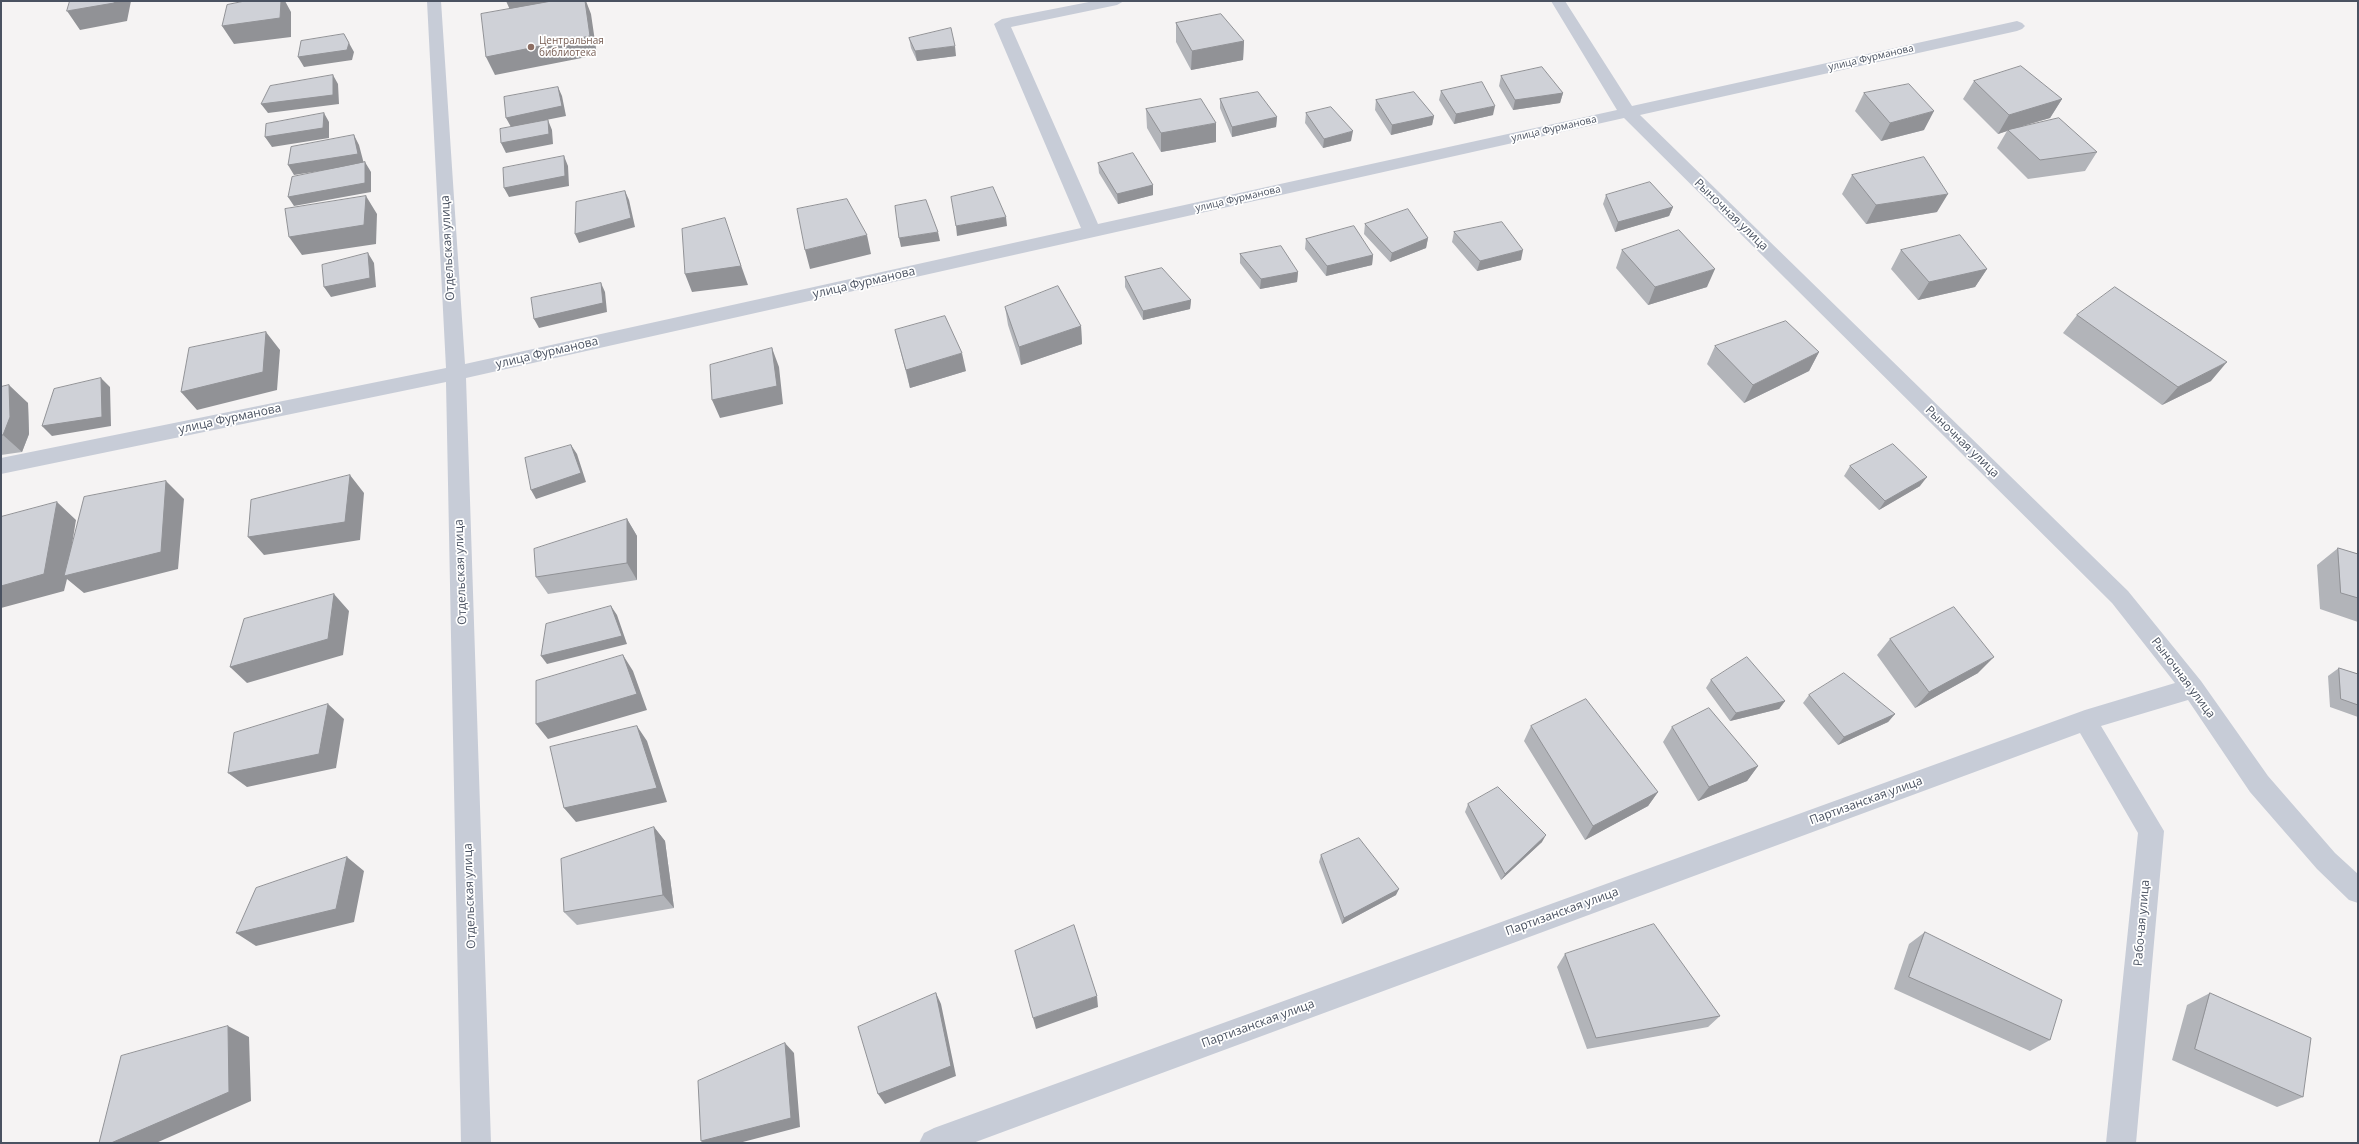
<!DOCTYPE html>
<meta charset="utf-8">
<style>
body{margin:0}
#map{position:relative;width:2359px;height:1144px;overflow:hidden;background:#f5f3f3;font-family:"Open Sans",sans-serif}
canvas{display:block}
.frame{position:absolute;inset:0;border:2px solid #4a5261;pointer-events:none}
</style>
<div id="map">
<canvas width="2359" height="1144"></canvas>
<div class="frame"></div>
</div>
<script>
const g = document.querySelector('canvas').getContext('2d');
g.lineJoin = 'round';
function paint(path, color) { g.fillStyle = color; g.fill(path, 'evenodd'); }
function strokePath(path, color, width, dash) { g.strokeStyle = color; g.lineWidth = width; g.lineCap = dash ? 'butt' : 'round'; g.setLineDash(dash || []); g.stroke(path); }
function label(font, color, halo, rows, align = 'center') {
  g.font = font + ' "Open Sans",sans-serif'; g.lineWidth = 3.5; g.setLineDash([]); g.textBaseline = 'middle'; g.strokeStyle = halo; g.fillStyle = color; for (const [text, x, y, turn = 0] of rows) {
    g.save(); g.translate(x, y); g.rotate((+turn || 0) * Math.PI / 180); g.textAlign = isNaN(turn) ? turn : align; if (halo) g.strokeText(text, 0, 0); g.fillText(text, 0, 0); g.restore();
  }
}
const minor = new Path2D(`
 M 427,1 L 441,1 L 465,364 L 1081,228 L 994,24 L 1002,19 L 1094,1 L 1124,1 L 1117,5 L 1011,27 L 1098,224 L 1617,110 L 1551,1 L 1565,1 L 1632,106 L 2017,21 L 2022,23 L 2025,26 L 2022,29 L 2017,31 L 1640,115 L 2128,591 L 2201,681 L 2268,776 L 2335,853 L 2358,874 L 2358,903 L 2349,900 L 2317,869 L 2250,792 L 2188,700 L 2101,726 L 2164,831 L 2136,1143 L 2106,1143 L 2138,833 L 2080,733 L 973,1143 L 919,1143 L 924,1133 L 934,1128 L 2085,710 L 2175,683 L 2112,603 L 1624,118 L 466,378 L 491,1143 L 461,1143 L 446,382 L 1,474 L 1,458 L 446,368 Z`);
const wall = new Path2D(`
 M 1176,23 L 1244,41 L 1243,60 L 1191,70 L 1176,42 Z
 M 909,38 L 956,56 L 917,61 L 911,48 Z
 M 1501,76 L 1563,93 L 1560,103 L 1513,110 L 1499,86 Z
 M 1974,81 L 2062,99 L 2050,118 L 2022,126 L 2097,152 L 2085,171 L 2028,179 L 1997,148 L 2007,131 L 1998,134 L 1963,99 Z
 M 1441,91 L 1493,115 L 1454,124 L 1439,100 Z
 M 1864,93 L 1924,130 L 1881,141 L 1855,111 Z
 M 1220,99 L 1277,117 L 1276,127 L 1232,137 L 1220,108 Z
 M 1376,100 L 1434,116 L 1432,125 L 1391,135 L 1375,110 Z
 M 1146,109 L 1216,142 L 1161,152 L 1147,128 Z
 M 1306,113 L 1351,141 L 1323,148 L 1305,123 Z
 M 1098,163 L 1153,185 L 1153,195 L 1118,204 L 1099,173 Z
 M 1852,175 L 1937,212 L 1866,224 L 1842,194 Z
 M 1606,195 L 1673,207 L 1669,216 L 1615,232 L 1603,204 Z
 M 1365,224 L 1428,238 L 1426,248 L 1390,262 L 1364,234 Z
 M 1454,232 L 1521,260 L 1477,271 L 1452,242 Z
 M 1306,239 L 1373,255 L 1372,265 L 1326,276 L 1305,249 Z
 M 1622,250 L 1707,287 L 1648,305 L 1616,268 Z
 M 1901,250 L 1987,269 L 1975,287 L 1918,300 L 1891,269 Z
 M 1240,254 L 1298,272 L 1297,282 L 1260,289 L 1240,263 Z
 M 1125,277 L 1191,300 L 1190,309 L 1143,320 L 1125,287 Z
 M 1005,307 L 1081,326 L 1082,344 L 1021,365 L 1008,325 Z
 M 2077,315 L 2211,381 L 2162,405 L 2063,333 Z
 M 895,330 L 966,371 L 910,388 Z
 M 1715,346 L 1819,352 L 1809,371 L 1744,403 L 1707,364 Z
 M 1,387 L 28,403 L 29,434 L 22,452 L 1,455 Z
 M 1850,466 L 1920,486 L 1879,510 L 1844,476 Z
 M 627,519 L 637,536 L 637,580 L 548,594 L 536,577 Z
 M 2338,548 L 2358,554 L 2358,622 L 2320,609 L 2317,565 Z
 M 1890,639 L 1978,673 L 1915,708 L 1877,655 Z
 M 2339,668 L 2358,674 L 2358,717 L 2330,707 L 2328,676 Z
 M 1711,680 L 1785,701 L 1779,709 L 1730,721 L 1706,688 Z
 M 1809,695 L 1895,714 L 1888,722 L 1838,745 L 1803,703 Z
 M 1531,726 L 1658,792 L 1648,806 L 1585,840 L 1524,741 Z
 M 1672,727 L 1758,766 L 1747,781 L 1698,801 L 1663,742 Z
 M 1468,804 L 1542,842 L 1501,880 L 1465,812 Z
 M 654,827 L 665,841 L 674,908 L 577,925 L 564,912 Z
 M 1321,855 L 1396,895 L 1342,924 L 1319,862 Z
 M 1925,932 L 2050,1040 L 2030,1051 L 1894,989 L 1909,944 Z
 M 1565,954 L 1720,1016 L 1708,1027 L 1587,1049 L 1557,967 Z
 M 2210,993 L 2303,1097 L 2277,1107 L 2172,1060 L 2187,1005 Z`);
const shadedWall = new Path2D(`
 M 115,1 L 131,1 L 127,21 L 80,30 L 67,11 Z
 M 281,1 L 285,1 L 291,12 L 291,37 L 234,44 L 222,26 Z
 M 506,1 L 573,1 L 511,12 Z
 M 585,1 L 586,1 L 591,14 L 597,55 L 495,75 L 486,57 Z
 M 344,34 L 354,52 L 352,60 L 304,67 L 298,57 Z
 M 1244,41 L 1243,60 L 1191,70 L 1192,51 Z
 M 955,46 L 956,56 L 917,61 L 915,51 Z
 M 333,75 L 338,84 L 339,104 L 268,113 L 261,104 Z
 M 558,87 L 562,96 L 566,116 L 511,127 L 506,118 Z
 M 1563,93 L 1560,103 L 1513,110 L 1515,100 Z
 M 2062,99 L 2050,118 L 2009,130 L 2008,130 L 2007,131 L 1998,134 L 2009,115 Z
 M 1495,106 L 1493,115 L 1454,124 L 1456,114 Z
 M 1934,111 L 1924,130 L 1881,141 L 1890,123 Z
 M 324,113 L 329,122 L 329,138 L 272,147 L 265,137 Z
 M 1434,116 L 1432,125 L 1391,135 L 1392,125 Z
 M 1277,117 L 1276,127 L 1232,137 L 1232,127 Z
 M 548,120 L 552,130 L 553,144 L 506,153 L 501,143 Z
 M 1216,123 L 1216,142 L 1161,152 L 1161,133 Z
 M 1353,131 L 1351,141 L 1323,148 L 1324,139 Z
 M 354,135 L 359,145 L 364,164 L 294,175 L 288,165 Z
 M 564,156 L 568,166 L 569,186 L 509,197 L 504,188 Z
 M 365,162 L 371,172 L 371,192 L 294,206 L 288,197 Z
 M 1153,185 L 1153,195 L 1118,204 L 1117,194 Z
 M 625,191 L 629,200 L 635,227 L 579,243 L 575,234 Z
 M 1948,194 L 1937,212 L 1866,224 L 1876,205 Z
 M 366,196 L 377,214 L 376,244 L 302,255 L 289,237 Z
 M 1673,207 L 1669,216 L 1615,232 L 1618,222 Z
 M 1006,217 L 1007,226 L 957,236 L 956,226 Z
 M 938,232 L 940,241 L 901,247 L 899,238 Z
 M 867,235 L 871,254 L 810,269 L 805,250 Z
 M 731,237 L 748,285 L 692,292 L 685,274 Z
 M 1428,238 L 1426,248 L 1390,262 L 1392,253 Z
 M 1523,250 L 1521,260 L 1477,271 L 1480,261 Z
 M 368,253 L 374,263 L 376,287 L 331,297 L 324,287 Z
 M 1373,255 L 1372,265 L 1326,276 L 1327,266 Z
 M 1715,269 L 1707,287 L 1648,305 L 1655,287 Z
 M 1987,269 L 1975,287 L 1918,300 L 1929,282 Z
 M 1298,272 L 1297,282 L 1260,289 L 1261,279 Z
 M 601,283 L 605,292 L 607,312 L 539,328 L 534,319 Z
 M 1191,300 L 1190,309 L 1143,320 L 1143,311 Z
 M 1081,326 L 1082,344 L 1021,365 L 1019,347 Z
 M 266,332 L 280,350 L 277,390 L 197,410 L 181,392 Z
 M 772,348 L 779,367 L 783,404 L 720,418 L 712,400 Z
 M 1819,352 L 1809,371 L 1744,403 L 1753,385 Z
 M 962,353 L 966,371 L 910,388 L 906,370 Z
 M 2227,362 L 2211,381 L 2162,405 L 2178,387 Z
 M 101,378 L 110,387 L 111,426 L 52,436 L 42,426 Z
 M 9,385 L 28,403 L 29,434 L 22,452 L 3,435 Z
 M 571,445 L 577,454 L 586,482 L 536,499 L 531,490 Z
 M 350,475 L 364,493 L 360,540 L 264,555 L 248,537 Z
 M 1927,477 L 1920,486 L 1879,510 L 1885,501 Z
 M 166,481 L 184,499 L 178,569 L 84,593 L 67,579 L 64,591 L 1,608 L 1,586 L 57,502 L 76,520 L 67,575 Z
 M 627,519 L 637,536 L 637,580 L 627,563 Z
 M 334,594 L 349,611 L 343,655 L 247,683 L 230,667 Z
 M 611,606 L 617,615 L 627,644 L 547,664 L 541,656 Z
 M 623,655 L 633,671 L 647,710 L 548,739 L 536,724 Z
 M 1994,657 L 1978,673 L 1915,708 L 1929,692 Z
 M 1785,701 L 1779,709 L 1730,721 L 1736,713 Z
 M 328,704 L 344,719 L 336,768 L 247,787 L 228,773 Z
 M 1895,714 L 1888,722 L 1838,745 L 1844,737 Z
 M 637,726 L 647,741 L 667,802 L 576,822 L 564,808 Z
 M 1758,766 L 1747,781 L 1698,801 L 1709,787 Z
 M 1658,792 L 1648,806 L 1585,840 L 1593,826 Z
 M 654,827 L 665,841 L 674,908 L 663,895 Z
 M 1546,835 L 1542,842 L 1501,880 L 1505,874 Z
 M 347,857 L 364,871 L 354,922 L 256,946 L 236,933 Z
 M 1399,889 L 1396,895 L 1342,924 L 1344,918 Z
 M 936,993 L 941,1004 L 956,1076 L 885,1104 L 878,1094 Z
 M 1097,996 L 1098,1007 L 1036,1029 L 1033,1018 Z
 M 228,1026 L 249,1037 L 251,1101 L 156,1143 L 111,1143 Z
 M 785,1043 L 794,1053 L 800,1127 L 739,1143 L 704,1143 L 701,1141 Z`);
const building = new Path2D(`
 M 70,1 L 115,1 L 114,3 L 67,11 Z
 M 245,1 L 281,1 L 280,18 L 222,26 L 227,5 Z
 M 552,1 L 585,1 L 590,36 L 486,57 L 481,14 Z
 M 1221,14 L 1244,41 L 1192,51 L 1176,23 Z
 M 951,28 L 955,46 L 915,51 L 909,38 Z
 M 344,34 L 349,43 L 347,50 L 298,57 L 301,41 Z
 M 2021,66 L 2062,99 L 2009,115 L 1974,81 Z
 M 1542,67 L 1563,93 L 1515,100 L 1501,76 Z
 M 333,75 L 333,95 L 261,104 L 270,86 Z
 M 1482,82 L 1495,106 L 1456,114 L 1441,91 Z
 M 1909,84 L 1934,111 L 1890,123 L 1864,93 Z
 M 558,87 L 562,106 L 506,118 L 504,97 Z
 M 1258,92 L 1277,117 L 1232,127 L 1220,99 Z
 M 1414,92 L 1434,116 L 1392,125 L 1376,100 Z
 M 1201,99 L 1216,123 L 1161,133 L 1146,109 Z
 M 1331,107 L 1353,131 L 1324,139 L 1306,113 Z
 M 324,113 L 323,128 L 265,137 L 266,124 Z
 M 2059,118 L 2097,152 L 2040,160 L 2008,130 Z
 M 548,120 L 549,134 L 501,143 L 500,129 Z
 M 354,135 L 358,154 L 288,165 L 291,147 Z
 M 1133,153 L 1153,185 L 1117,194 L 1098,163 Z
 M 564,156 L 565,176 L 504,188 L 503,168 Z
 M 1924,157 L 1948,194 L 1876,205 L 1852,175 Z
 M 365,162 L 365,183 L 288,197 L 292,177 Z
 M 1650,182 L 1673,207 L 1618,222 L 1606,195 Z
 M 993,187 L 1006,217 L 956,226 L 951,197 Z
 M 625,191 L 631,218 L 575,234 L 576,202 Z
 M 366,196 L 364,225 L 289,237 L 285,209 Z
 M 847,199 L 867,235 L 805,250 L 797,209 Z
 M 926,200 L 938,232 L 899,238 L 895,206 Z
 M 1408,209 L 1428,238 L 1392,253 L 1365,224 Z
 M 725,218 L 741,266 L 685,274 L 682,229 Z
 M 1502,222 L 1523,250 L 1480,261 L 1454,232 Z
 M 1354,226 L 1373,255 L 1327,266 L 1306,239 Z
 M 1679,230 L 1715,269 L 1655,287 L 1622,250 Z
 M 1960,235 L 1987,269 L 1929,282 L 1901,250 Z
 M 1281,246 L 1298,272 L 1261,279 L 1240,254 Z
 M 368,253 L 370,278 L 324,287 L 322,265 Z
 M 1162,268 L 1191,300 L 1143,311 L 1125,277 Z
 M 601,283 L 603,303 L 534,319 L 531,298 Z
 M 1058,286 L 1081,326 L 1019,347 L 1005,307 Z
 M 2115,287 L 2227,362 L 2178,387 L 2077,315 Z
 M 945,316 L 962,353 L 906,370 L 895,330 Z
 M 1786,321 L 1819,352 L 1753,385 L 1715,346 Z
 M 266,332 L 263,372 L 181,392 L 189,348 Z
 M 772,348 L 777,386 L 712,400 L 710,365 Z
 M 101,378 L 102,417 L 42,426 L 54,389 Z
 M 9,385 L 10,417 L 3,435 L 1,435 L 1,387 Z
 M 1893,444 L 1927,477 L 1885,501 L 1850,466 Z
 M 571,445 L 581,473 L 531,490 L 525,458 Z
 M 350,475 L 345,522 L 248,537 L 251,500 Z
 M 166,481 L 161,552 L 64,576 L 84,497 Z
 M 57,502 L 44,574 L 1,586 L 1,517 Z
 M 627,519 L 627,563 L 536,577 L 534,549 Z
 M 2338,548 L 2358,554 L 2358,598 L 2341,593 Z
 M 334,594 L 328,639 L 230,667 L 244,619 Z
 M 611,606 L 622,636 L 541,656 L 546,624 Z
 M 1954,607 L 1994,657 L 1929,692 L 1890,639 Z
 M 623,655 L 637,694 L 536,724 L 536,681 Z
 M 1747,657 L 1785,701 L 1736,713 L 1711,680 Z
 M 2339,668 L 2358,674 L 2358,705 L 2341,699 Z
 M 1844,673 L 1895,714 L 1844,737 L 1809,695 Z
 M 1586,699 L 1658,792 L 1593,826 L 1531,726 Z
 M 328,704 L 319,754 L 228,773 L 234,733 Z
 M 1709,708 L 1758,766 L 1709,787 L 1672,727 Z
 M 637,726 L 657,788 L 564,808 L 550,747 Z
 M 1498,787 L 1546,835 L 1505,874 L 1468,804 Z
 M 654,827 L 663,895 L 564,912 L 561,859 Z
 M 1359,838 L 1399,889 L 1344,918 L 1321,855 Z
 M 347,857 L 336,909 L 236,933 L 256,888 Z
 M 1654,924 L 1720,1016 L 1596,1038 L 1565,954 Z
 M 1074,925 L 1097,996 L 1033,1018 L 1015,951 Z
 M 1925,932 L 2062,1000 L 2050,1040 L 1909,977 Z
 M 936,993 L 951,1066 L 878,1094 L 858,1027 Z
 M 2210,993 L 2311,1038 L 2303,1097 L 2195,1049 Z
 M 228,1026 L 229,1092 L 111,1143 L 99,1143 L 121,1056 Z
 M 785,1043 L 791,1118 L 701,1141 L 698,1081 Z`);
const markers = [
 [531,47,4,"#8d6e63"]
];
const farEducationnames = [
 ["Центральная",539,41],
 ["библиотека",539,53]
];
const farStreetnames = [
 ["улица Фурманова",1871,58,-13],
 ["улица Фурманова",1554,129,-13],
 ["улица Фурманова",1238,199,-13]
];
const streetNames = [
 ["Рыночная улица",1731,215,44],
 ["Отдельская улица",448,248,-93],
 ["улица Фурманова",864,283,-13],
 ["улица Фурманова",547,353,-13],
 ["улица Фурманова",230,419,-12],
 ["Рыночная улица",1962,442,44],
 ["Отдельская улица",461,572,-92],
 ["Рыночная улица",2183,678,53],
 ["Партизанская улица",1866,801,-20],
 ["Отдельская улица",470,896,-92],
 ["Партизанская улица",1562,912,-20],
 ["Рабочая улица",2142,923,-85],
 ["Партизанская улица",1258,1024,-20]
];
paint(minor, '#c7ccd7');
paint(wall, '#b2b4b9');
paint(shadedWall, '#919296');
paint(building, '#cfd1d7');
strokePath(building, '#919296', 1);
for (const [x, y, r, color] of markers) { const dot = new Path2D(); dot.arc(x, y, r, 0, 2 * Math.PI); g.fillStyle = color; g.fill(dot); strokePath(dot, '#fff', 1.5); }
label('10px', '#785e54', '#fff', farEducationnames, 'left');
label('10px', '#4a5261', '#fff', farStreetnames);
label('12px', '#4a5261', '#fff', streetNames);
</script>
